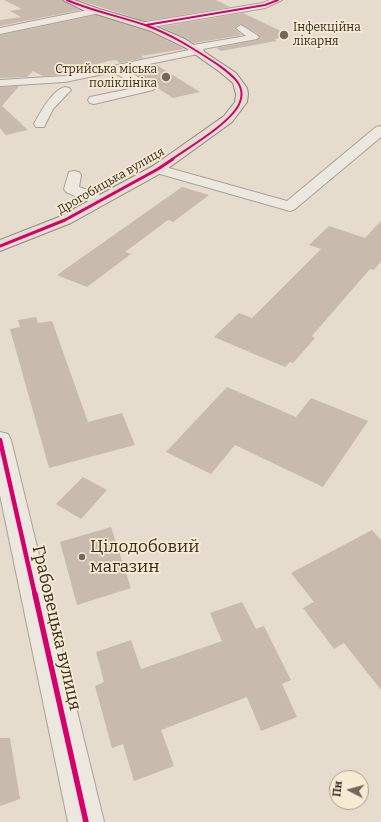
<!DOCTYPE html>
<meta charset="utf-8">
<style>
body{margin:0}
#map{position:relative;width:381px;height:822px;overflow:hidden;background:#e5dccd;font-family:Bitter,serif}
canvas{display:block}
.north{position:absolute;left:329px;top:770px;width:40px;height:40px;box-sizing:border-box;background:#f6ebd3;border:1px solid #aa9e8b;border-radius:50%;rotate:276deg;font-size:11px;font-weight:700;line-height:16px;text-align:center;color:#392a1e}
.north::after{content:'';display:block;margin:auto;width:14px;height:18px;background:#75685b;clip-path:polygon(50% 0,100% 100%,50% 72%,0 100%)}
</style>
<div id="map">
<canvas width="381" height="822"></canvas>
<div class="north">Пн</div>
</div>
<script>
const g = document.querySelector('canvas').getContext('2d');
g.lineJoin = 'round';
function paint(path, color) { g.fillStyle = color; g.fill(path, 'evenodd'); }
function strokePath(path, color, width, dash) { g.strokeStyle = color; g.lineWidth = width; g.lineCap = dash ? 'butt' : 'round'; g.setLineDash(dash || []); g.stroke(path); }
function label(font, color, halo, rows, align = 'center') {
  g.font = font + ' Bitter,serif'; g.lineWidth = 3.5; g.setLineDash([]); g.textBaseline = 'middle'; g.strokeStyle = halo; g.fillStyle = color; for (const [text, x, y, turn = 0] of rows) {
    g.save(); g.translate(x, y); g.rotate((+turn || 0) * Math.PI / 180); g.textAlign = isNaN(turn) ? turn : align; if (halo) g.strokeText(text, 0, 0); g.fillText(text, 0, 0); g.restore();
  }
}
const building = new Path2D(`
 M 4,0 L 62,0 L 80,10 L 0,26 L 0,20 L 21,17 L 10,11 L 22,9 Z
 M 78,0 L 216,0 L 230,7 L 145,21 Z
 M 243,13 L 291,36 L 274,39 L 277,41 L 221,51 L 216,48 L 257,40 L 260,37 L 258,34 L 240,24 L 234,28 L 242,35 L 194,43 L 186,38 L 161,27 Z
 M 96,15 L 150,32 L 184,49 L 141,56 L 144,58 L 120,63 L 116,60 L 108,61 L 58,75 L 43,76 L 33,71 L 27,77 L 0,78 L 0,35 Z
 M 155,64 L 200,92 L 173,98 L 130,70 Z
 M 19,86 L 2,106 L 28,130 L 6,135 L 0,128 L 0,87 Z
 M 182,187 L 209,195 L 173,222 L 168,220 L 125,252 L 131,254 L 87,287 L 57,275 Z
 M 381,221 L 381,261 L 374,270 L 370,269 L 312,336 L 315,338 L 293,363 L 290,362 L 285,367 L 214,337 L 239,313 L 252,318 L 321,249 L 309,245 L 329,226 L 365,238 Z
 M 36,317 L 38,323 L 52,321 L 88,422 L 122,413 L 135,445 L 49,468 L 10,329 L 20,327 L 18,320 Z
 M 227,387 L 296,417 L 311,398 L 368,421 L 323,487 L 235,445 L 211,474 L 166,452 Z
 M 83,477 L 107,490 L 81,519 L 56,504 Z
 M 111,527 L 131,588 L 77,605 L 60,542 Z
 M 372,530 L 381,540 L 381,690 L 344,643 L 334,649 L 303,608 L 314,602 L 291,573 Z
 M 242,602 L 256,629 L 264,626 L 291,680 L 282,684 L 297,717 L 261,731 L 247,697 L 161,730 L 174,766 L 134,781 L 123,744 L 112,748 L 95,686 L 104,682 L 96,652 L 131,640 L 141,669 L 222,641 L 210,613 Z
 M 0,738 L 10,738 L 20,799 L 0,806 Z`);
const minor = new Path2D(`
 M 270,0 L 282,0 L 265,8 L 146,28 L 141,25 L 146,22 L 263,3 Z
 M 97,8 L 101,11 L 100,13 L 0,34 L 0,28 Z
 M 241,25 L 257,35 L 259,37 L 257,39 L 203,49 L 204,51 L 203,53 L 125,69 L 153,86 L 155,88 L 153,90 L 94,104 L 90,103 L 88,100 L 90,97 L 139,87 L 113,72 L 65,82 L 0,86 L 0,80 L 65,76 L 189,50 L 188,48 L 189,46 L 193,45 L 246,36 L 236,28 Z
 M 65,87 L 69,88 L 71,90 L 53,109 L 44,127 L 36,127 L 34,124 C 40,113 52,90 65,87 Z
 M 381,126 L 381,137 L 295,209 L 290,211 L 153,172 L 151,169 L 153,166 L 158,165 L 287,201 L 376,127 Z
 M 74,171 L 79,172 L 81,175 L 79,187 L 106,197 L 109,200 L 106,203 C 94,206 78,197 66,192 L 64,189 L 69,172 Z
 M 0,432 L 8,434 L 11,440 L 104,822 L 68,822 L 0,495 Z`);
const major = new Path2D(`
 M 63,0 L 74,0 L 99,9 L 148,23 L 185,39 L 236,73 L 247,88 L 248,94 L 247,102 L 232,122 L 163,172 L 71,223 L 0,251 L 0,240 L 59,217 L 153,166 L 224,116 L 235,102 L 236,94 L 233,83 L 220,72 L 186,48 L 151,31 L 83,10 Z`);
const cyclewayFar3 = new Path2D(`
 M 67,0 C 92,11 119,16 145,25 C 171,34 194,49 217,64 C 229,73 247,84 240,102 C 233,122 189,147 171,160
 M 146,25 L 265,5 L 278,0`);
const cyclewayFar2 = new Path2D(`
 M 0,246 L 65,220 L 158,169 L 173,159`);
const cyclewayFar1 = new Path2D(`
 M 0,440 L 35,595`);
const cycleway = new Path2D(`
 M 35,594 L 86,822`);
const markers = [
 [284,35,5,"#75685b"],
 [166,77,5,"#75685b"],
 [82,557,4,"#75685b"]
];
const farPoinames = [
 ["Інфекційна",293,28],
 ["лікарня",293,42],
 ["Стрийська міська",157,70,"right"],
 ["поліклініка",157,84,"right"]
];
const farStreetnames = [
 ["Дрогобицька вулиця",111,181,-30]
];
const nearPoinames = [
 ["Цілодобовий",90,547],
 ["магазин",90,567]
];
const nearStreetnames = [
 ["Грабовецька вулиця",56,628,77]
];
paint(building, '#c9baae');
strokePath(minor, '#aaa196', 2);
strokePath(major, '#90877d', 2);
paint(minor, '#ede8df');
paint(major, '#e4ded0');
strokePath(cyclewayFar3, '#d6006c', 2);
strokePath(cyclewayFar2, '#d6006c', 3);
strokePath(cyclewayFar1, '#d6006c', 4.5);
strokePath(cycleway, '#d6006c', 5.5);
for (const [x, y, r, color] of markers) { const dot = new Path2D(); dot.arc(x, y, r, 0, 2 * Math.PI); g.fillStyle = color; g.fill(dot); strokePath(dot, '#f6ebd3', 1.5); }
label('12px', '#392a1e', '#f6ebd3', farPoinames, 'left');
label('12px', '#392a1e', '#f6ebd3', farStreetnames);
label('17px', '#392a1e', '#f6ebd3', nearPoinames, 'left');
label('17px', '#392a1e', '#f6ebd3', nearStreetnames);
</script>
